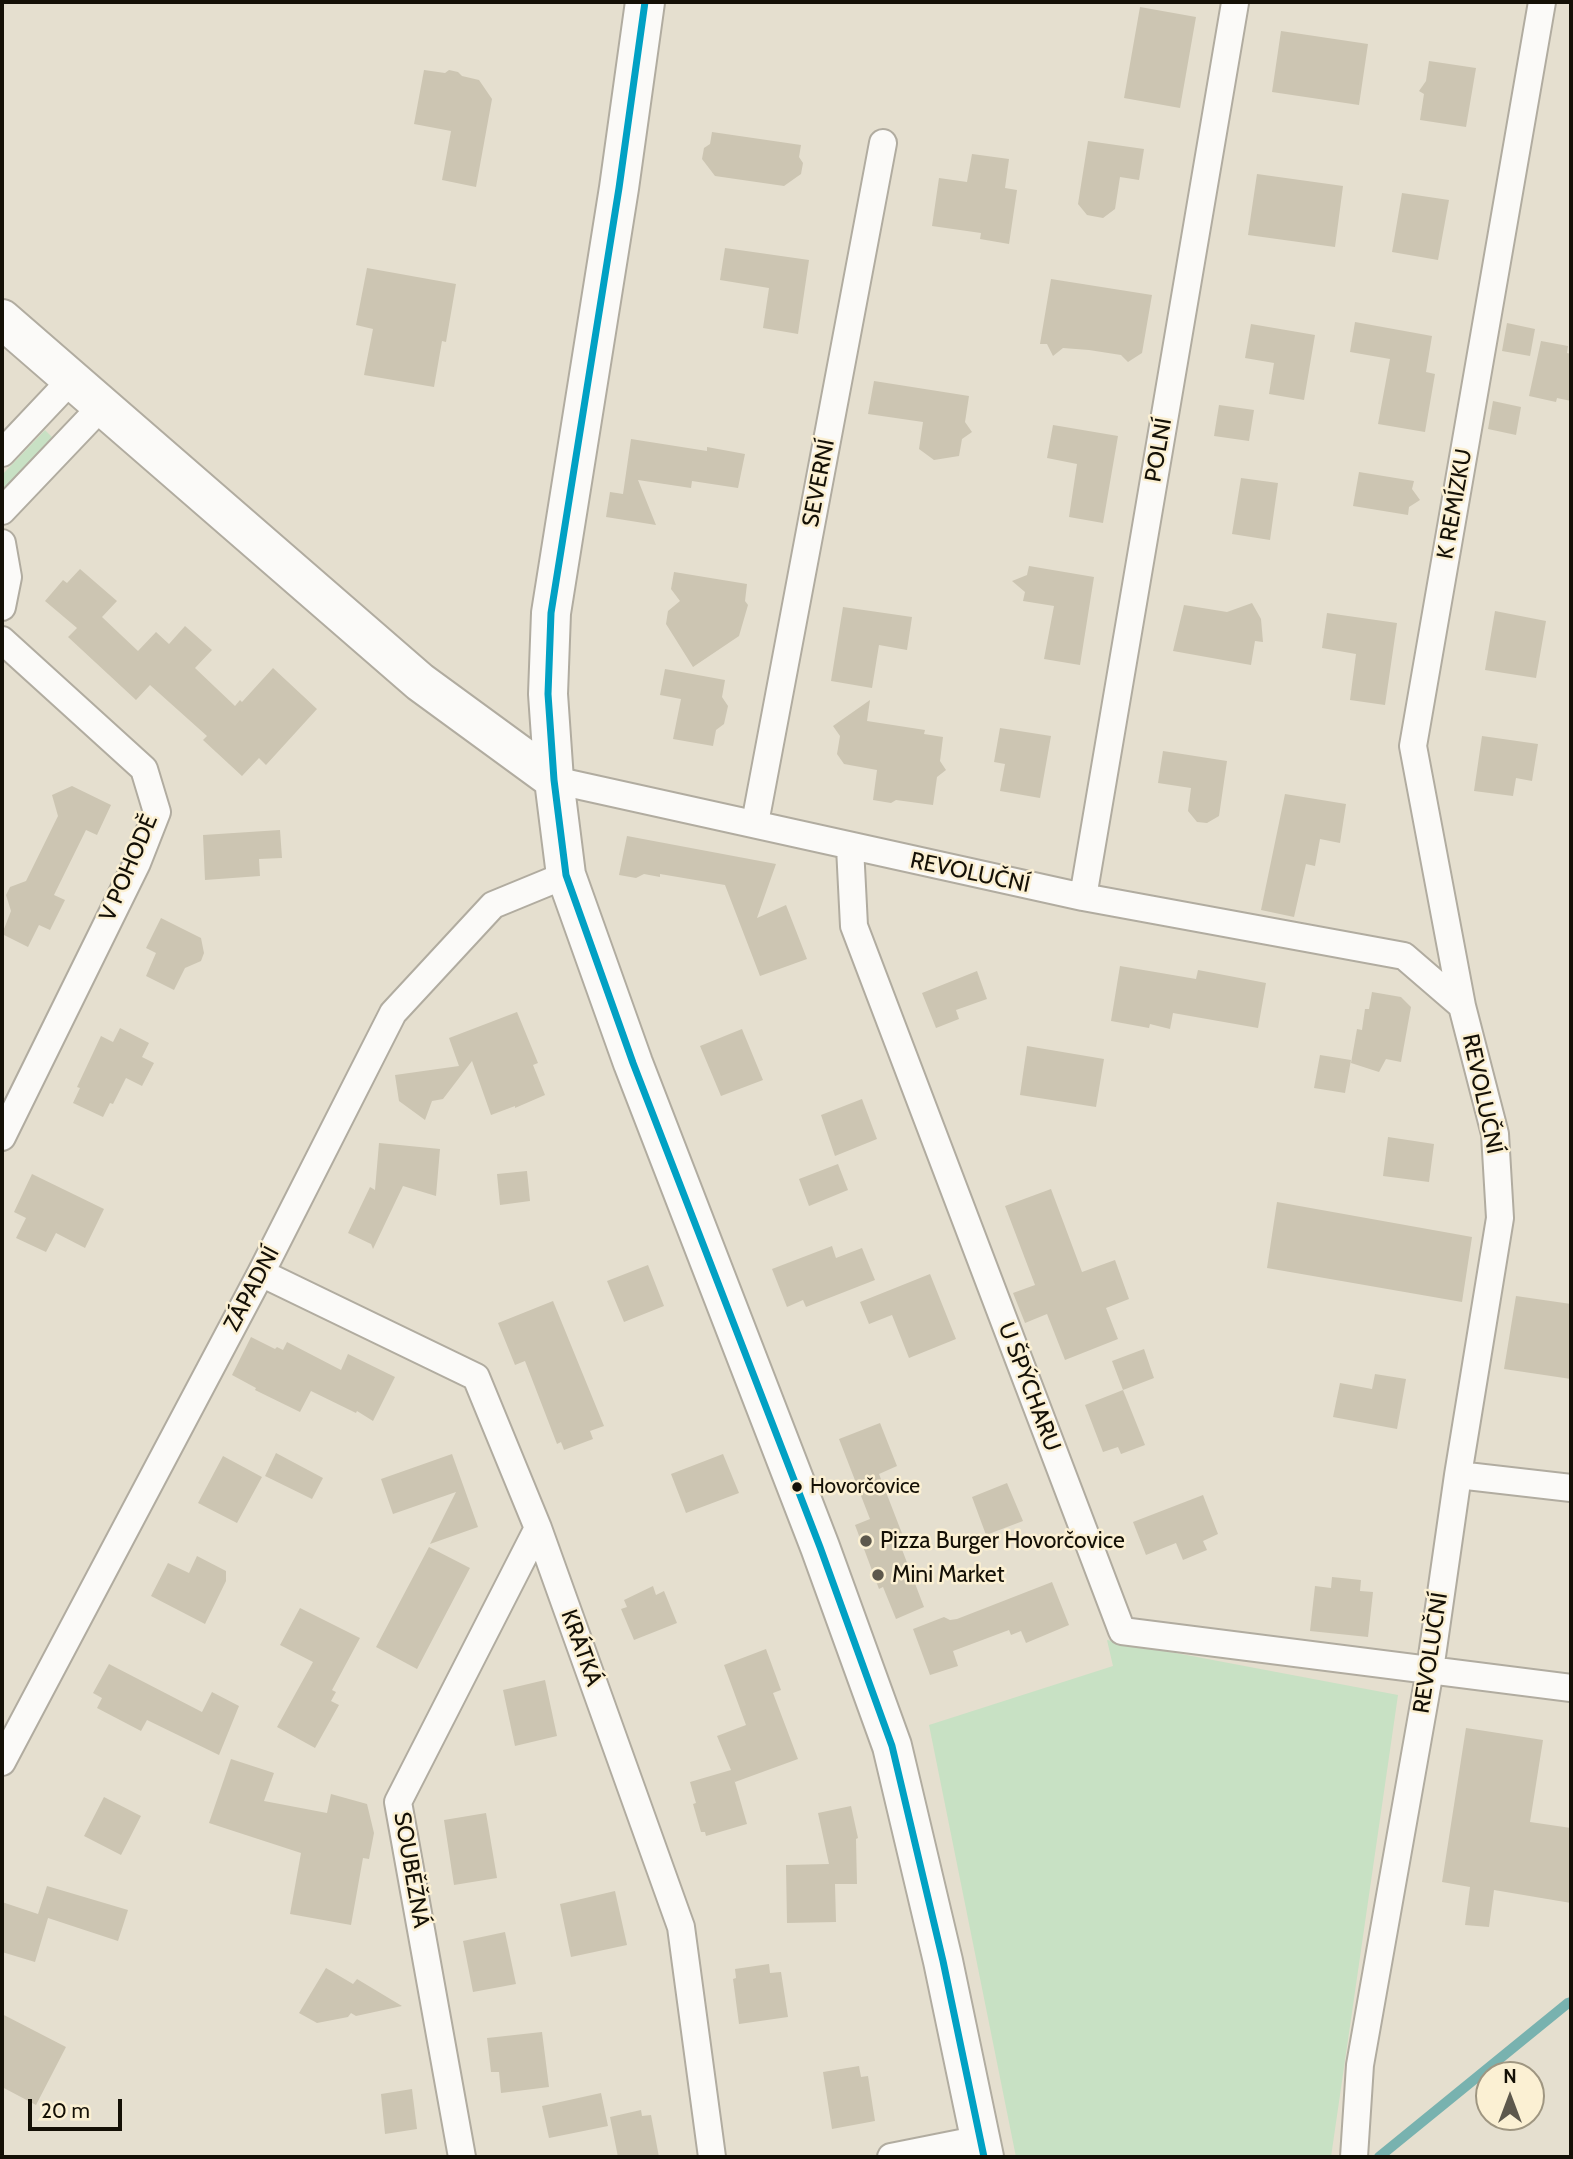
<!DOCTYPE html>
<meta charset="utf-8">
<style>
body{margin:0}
#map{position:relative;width:1573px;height:2159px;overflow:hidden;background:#e5dfcf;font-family:Cabin,sans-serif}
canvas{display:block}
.frame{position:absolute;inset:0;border:4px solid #141006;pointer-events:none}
.north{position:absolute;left:1475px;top:2061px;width:70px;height:70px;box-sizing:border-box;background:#fbf0d3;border:2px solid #9f9681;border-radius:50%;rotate:0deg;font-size:19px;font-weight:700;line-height:28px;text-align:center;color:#141006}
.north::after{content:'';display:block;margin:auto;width:24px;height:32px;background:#5d584c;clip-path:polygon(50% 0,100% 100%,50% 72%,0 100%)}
.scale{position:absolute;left:28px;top:2099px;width:94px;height:32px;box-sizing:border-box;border:4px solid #141006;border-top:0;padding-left:9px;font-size:21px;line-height:24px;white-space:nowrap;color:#141006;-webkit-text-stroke:5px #fbf0d3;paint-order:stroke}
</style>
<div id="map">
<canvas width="1573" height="2159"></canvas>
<div class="frame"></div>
<div class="north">N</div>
<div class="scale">20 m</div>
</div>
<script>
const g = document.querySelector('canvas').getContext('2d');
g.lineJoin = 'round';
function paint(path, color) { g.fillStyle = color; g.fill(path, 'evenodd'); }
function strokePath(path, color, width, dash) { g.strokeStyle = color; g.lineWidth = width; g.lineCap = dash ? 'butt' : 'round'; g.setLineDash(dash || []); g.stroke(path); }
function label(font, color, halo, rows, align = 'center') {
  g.font = font + ' Cabin,sans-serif'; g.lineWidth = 5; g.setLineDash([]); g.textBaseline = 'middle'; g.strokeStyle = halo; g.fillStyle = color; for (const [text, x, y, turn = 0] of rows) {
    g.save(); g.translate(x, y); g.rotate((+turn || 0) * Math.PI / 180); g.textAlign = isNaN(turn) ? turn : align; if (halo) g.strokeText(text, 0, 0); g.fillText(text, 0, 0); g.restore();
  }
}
const green = new Path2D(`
 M 45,430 L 52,437 L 50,441 L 2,493 L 2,475 Z
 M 1107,1640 L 1398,1695 L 1331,2157 L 1016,2157 L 929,1725 L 1113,1666 Z`);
const stream = new Path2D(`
 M 1379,2157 L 1568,2003 L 1571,2002`);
const building = new Path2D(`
 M 1140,7 L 1196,17 L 1180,108 L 1124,98 Z
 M 1281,31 L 1368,44 L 1359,105 L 1272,92 Z
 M 1429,61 L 1476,68 L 1466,127 L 1420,120 L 1424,94 L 1419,91 L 1426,81 Z
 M 424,70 L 445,73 L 449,70 L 458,72 L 462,76 L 479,80 L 492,99 L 476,187 L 442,180 L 451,131 L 414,124 Z
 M 712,132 L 801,145 L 799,157 L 803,163 L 801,174 L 784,186 L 715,176 L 702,159 L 704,148 L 710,144 Z
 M 1088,141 L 1144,149 L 1139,180 L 1120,177 L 1115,209 L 1103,218 L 1087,215 L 1078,204 Z
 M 972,154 L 1009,159 L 1005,188 L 1017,190 L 1009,244 L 980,239 L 981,233 L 932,226 L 939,178 L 967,182 Z
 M 1257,174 L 1343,186 L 1335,247 L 1248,235 Z
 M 1402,193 L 1449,200 L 1438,260 L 1392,252 Z
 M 725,248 L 809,260 L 798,334 L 763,328 L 769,288 L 720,280 Z
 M 367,268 L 456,284 L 446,342 L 442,341 L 434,387 L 364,375 L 373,329 L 356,325 Z
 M 1051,279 L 1152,295 L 1142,353 L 1128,362 L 1121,355 L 1089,350 L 1063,348 L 1053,356 L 1047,344 L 1040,344 Z
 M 1355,322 L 1432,336 L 1426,372 L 1435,374 L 1425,432 L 1378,424 L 1390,359 L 1350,352 Z
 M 1507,323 L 1535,329 L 1530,356 L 1502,351 Z
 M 1251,324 L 1315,335 L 1304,400 L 1269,394 L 1274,363 L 1245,358 Z
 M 1541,341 L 1568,346 L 1567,353 L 1571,354 L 1571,401 L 1557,398 L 1556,402 L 1529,396 Z
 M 874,381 L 969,396 L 965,422 L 972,432 L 962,439 L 959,456 L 934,460 L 919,449 L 923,422 L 868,414 Z
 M 1493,401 L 1521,407 L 1516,435 L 1488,429 Z
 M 1219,405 L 1254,410 L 1249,441 L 1214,436 Z
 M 1053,425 L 1118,436 L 1103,523 L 1069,517 L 1077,464 L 1047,458 Z
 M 631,439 L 707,451 L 707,447 L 745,454 L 738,488 L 692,481 L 691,488 L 638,480 L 656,525 L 606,517 L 610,492 L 623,494 Z
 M 1359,472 L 1414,481 L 1412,489 L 1420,500 L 1409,507 L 1408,515 L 1353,506 Z
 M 1241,478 L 1278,483 L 1270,540 L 1232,534 Z
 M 1029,566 L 1094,577 L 1080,665 L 1044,659 L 1054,606 L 1023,601 L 1025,592 L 1012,581 L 1027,575 Z
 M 80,569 L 117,601 L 102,617 L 138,651 L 156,632 L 169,644 L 185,626 L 212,650 L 195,668 L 235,706 L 240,700 L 242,702 L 273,668 L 317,709 L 266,765 L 259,758 L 242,776 L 203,740 L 207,736 L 150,685 L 136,700 L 68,637 L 77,628 L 45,601 L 63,580 L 67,583 Z
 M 674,572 L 747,584 L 745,601 L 748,605 L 739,636 L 693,667 L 666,624 L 668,611 L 680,601 L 671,589 Z
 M 1252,603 L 1261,619 L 1263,642 L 1255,641 L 1251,665 L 1173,651 L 1184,605 L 1227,612 Z
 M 843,607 L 912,617 L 907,650 L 879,645 L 872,688 L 831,681 Z
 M 1495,611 L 1546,621 L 1536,678 L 1485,670 Z
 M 1327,613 L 1397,623 L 1385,705 L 1350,700 L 1356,654 L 1322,648 Z
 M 665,669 L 725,680 L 722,697 L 728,706 L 724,724 L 716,730 L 713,746 L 673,739 L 681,699 L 660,695 Z
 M 870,700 L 867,721 L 925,730 L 924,734 L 943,737 L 940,761 L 946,770 L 937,777 L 933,805 L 896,800 L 891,803 L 873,800 L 877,770 L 844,764 L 837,754 L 840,736 L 833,726 Z
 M 1000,728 L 1051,736 L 1040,798 L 1000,791 L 1005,764 L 994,762 Z
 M 1482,736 L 1538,744 L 1532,781 L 1516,778 L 1513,796 L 1474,791 Z
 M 1163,751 L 1227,761 L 1219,816 L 1207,823 L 1197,822 L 1188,811 L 1191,788 L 1158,783 Z
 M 72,786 L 111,805 L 97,835 L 86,830 L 54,895 L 65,900 L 50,930 L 39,925 L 28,947 L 2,934 L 11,911 L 6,895 L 10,887 L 26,881 L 58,816 L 52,795 Z
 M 1285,794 L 1346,804 L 1340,843 L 1320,839 L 1315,866 L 1306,864 L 1294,917 L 1261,910 Z
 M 280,830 L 282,858 L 259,859 L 260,876 L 205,880 L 203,835 Z
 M 627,836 L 776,864 L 757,918 L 786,905 L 807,959 L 760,976 L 725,885 L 660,874 L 660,877 L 644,874 L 636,878 L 619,875 Z
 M 161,918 L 201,938 L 204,953 L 201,961 L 185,968 L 174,990 L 146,976 L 156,953 L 146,948 Z
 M 1120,966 L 1196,979 L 1198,970 L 1266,983 L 1258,1028 L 1173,1013 L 1170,1029 L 1150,1024 L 1149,1028 L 1111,1021 Z
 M 977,971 L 987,999 L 956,1010 L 959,1019 L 936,1028 L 922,993 Z
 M 1372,992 L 1401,997 L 1411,1007 L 1401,1062 L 1386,1059 L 1379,1072 L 1351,1063 L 1357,1029 L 1362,1030 L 1365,1009 L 1369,1009 Z
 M 517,1012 L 538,1063 L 533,1065 L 545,1095 L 515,1108 L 515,1106 L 491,1115 L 472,1061 L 443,1099 L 432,1101 L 425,1120 L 399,1101 L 395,1075 L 459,1066 L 449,1038 Z
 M 120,1028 L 149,1043 L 142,1057 L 154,1063 L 142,1086 L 126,1078 L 113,1104 L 110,1103 L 103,1117 L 73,1103 L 80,1088 L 77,1087 L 101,1036 L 113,1042 Z
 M 742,1029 L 763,1080 L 721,1096 L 700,1046 Z
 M 1027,1046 L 1104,1059 L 1096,1107 L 1020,1095 Z
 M 1320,1055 L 1351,1060 L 1345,1093 L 1314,1088 Z
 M 862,1099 L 877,1139 L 835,1156 L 821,1115 Z
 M 1388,1137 L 1434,1144 L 1429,1182 L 1383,1176 Z
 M 379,1143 L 440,1149 L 436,1196 L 403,1186 L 373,1249 L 371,1244 L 348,1233 L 370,1187 L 375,1190 Z
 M 838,1164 L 848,1190 L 809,1206 L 799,1179 Z
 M 527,1171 L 530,1201 L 500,1205 L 497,1174 Z
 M 32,1174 L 104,1209 L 85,1248 L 56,1233 L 46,1252 L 16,1238 L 26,1218 L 14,1212 Z
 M 1051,1189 L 1082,1272 L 1115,1260 L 1129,1299 L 1106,1308 L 1118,1339 L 1065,1360 L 1047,1314 L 1025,1323 L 1013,1293 L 1035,1285 L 1005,1206 Z
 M 1277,1202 L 1472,1237 L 1462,1302 L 1267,1268 Z
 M 832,1246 L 836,1258 L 862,1248 L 875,1280 L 806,1307 L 803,1300 L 787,1307 L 772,1269 Z
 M 648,1265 L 664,1306 L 624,1322 L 607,1281 Z
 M 930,1274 L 956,1339 L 909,1358 L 892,1315 L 869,1324 L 860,1302 Z
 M 1516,1296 L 1571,1304 L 1571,1379 L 1504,1369 Z
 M 553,1301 L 604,1426 L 590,1431 L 593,1439 L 564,1450 L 561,1442 L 557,1444 L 525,1361 L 515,1365 L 498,1323 Z
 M 251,1337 L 275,1349 L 277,1347 L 283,1350 L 287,1342 L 341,1370 L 348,1354 L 395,1377 L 373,1421 L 357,1411 L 356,1413 L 311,1391 L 300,1412 L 255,1390 L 256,1388 L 232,1375 Z
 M 1144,1349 L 1154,1378 L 1123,1390 L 1112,1361 Z
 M 1375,1374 L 1406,1379 L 1397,1429 L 1333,1417 L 1340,1383 L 1372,1389 Z
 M 1123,1390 L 1145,1445 L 1121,1454 L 1118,1447 L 1103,1452 L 1085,1405 Z
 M 880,1423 L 897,1466 L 879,1474 L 903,1536 L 898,1539 L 924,1607 L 896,1619 L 883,1587 L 879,1589 L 855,1525 L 870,1519 L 839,1439 Z
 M 276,1453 L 323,1478 L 312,1499 L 265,1476 Z
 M 452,1454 L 478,1527 L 430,1544 L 456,1492 L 393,1514 L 381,1479 Z
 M 723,1454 L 739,1493 L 686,1513 L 671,1474 Z
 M 223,1456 L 262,1477 L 237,1523 L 198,1503 Z
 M 1007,1483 L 1023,1521 L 986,1535 L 972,1497 Z
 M 1203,1495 L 1218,1534 L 1203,1541 L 1207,1550 L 1183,1560 L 1176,1543 L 1146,1555 L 1133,1522 Z
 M 429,1547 L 470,1568 L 417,1669 L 376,1647 Z
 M 197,1556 L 226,1571 L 226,1581 L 205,1624 L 151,1596 L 168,1563 L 189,1573 Z
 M 1332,1577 L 1361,1580 L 1360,1591 L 1373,1592 L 1368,1637 L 1310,1631 L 1315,1586 L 1331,1588 Z
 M 1052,1582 L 1069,1625 L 1026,1643 L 1021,1631 L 1011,1635 L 1009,1630 L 953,1651 L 958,1666 L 930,1675 L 913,1629 L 944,1617 L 950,1620 L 957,1619 Z
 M 653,1586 L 656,1595 L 664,1591 L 677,1623 L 634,1640 L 621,1609 L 627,1607 L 624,1600 Z
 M 300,1608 L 360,1638 L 332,1690 L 336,1692 L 331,1701 L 339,1705 L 315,1748 L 277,1727 L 313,1662 L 280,1645 Z
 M 766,1649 L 781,1690 L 773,1693 L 798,1759 L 735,1782 L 734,1779 L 747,1824 L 706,1836 L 705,1832 L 701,1832 L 693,1804 L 696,1803 L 690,1782 L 731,1770 L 717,1736 L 746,1725 L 724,1665 Z
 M 109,1664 L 202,1712 L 212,1692 L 239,1706 L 219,1755 L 147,1720 L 141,1731 L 97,1708 L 102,1698 L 93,1693 Z
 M 545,1680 L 557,1736 L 515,1746 L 503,1690 Z
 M 1466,1728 L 1543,1740 L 1530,1822 L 1571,1828 L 1571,1903 L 1494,1890 L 1489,1927 L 1465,1925 L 1470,1887 L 1442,1882 Z
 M 231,1759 L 274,1773 L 264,1801 L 327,1813 L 331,1794 L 367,1804 L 374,1833 L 369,1859 L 363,1858 L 351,1925 L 290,1914 L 301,1853 L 209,1823 Z
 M 104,1797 L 141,1816 L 121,1855 L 84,1836 Z
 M 851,1806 L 858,1838 L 856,1839 L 857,1884 L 835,1884 L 836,1922 L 787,1923 L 786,1865 L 829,1864 L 818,1813 Z
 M 486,1813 L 497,1878 L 454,1885 L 444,1820 Z
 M 47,1886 L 128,1910 L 118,1941 L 48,1918 L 35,1962 L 2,1952 L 2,1902 L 38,1914 Z
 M 615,1891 L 627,1945 L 571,1957 L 560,1904 Z
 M 505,1932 L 516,1984 L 473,1992 L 463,1941 Z
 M 769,1964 L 770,1973 L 781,1972 L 788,2017 L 739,2024 L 733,1979 L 736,1978 L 735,1969 Z
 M 326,1968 L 353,1984 L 357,1979 L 402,2006 L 356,2016 L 351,2013 L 348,2017 L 317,2023 L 299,2013 Z
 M 2,2014 L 66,2047 L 36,2105 L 2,2087 Z
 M 542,2032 L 549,2087 L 501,2093 L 499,2072 L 491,2072 L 487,2038 Z
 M 859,2066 L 861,2077 L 868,2076 L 875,2121 L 832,2129 L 823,2072 Z
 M 412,2089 L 417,2129 L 385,2134 L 381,2094 Z
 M 601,2093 L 608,2126 L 549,2138 L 542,2106 Z
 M 641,2110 L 642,2116 L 651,2115 L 659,2157 L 618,2157 L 610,2117 Z`);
const street = new Path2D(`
 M 2,453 L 71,380
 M 2,511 L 101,407
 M 2,543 L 8,577 L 2,607
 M 2,640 L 144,769 L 157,812 L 137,863 L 2,1137
 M 554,780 L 1083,897 L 1404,956 L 1462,1006
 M 755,823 L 883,143
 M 850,847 L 854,926 L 1122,1631 L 1571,1688
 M 1083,897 L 1235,3
 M 261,1273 L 476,1377 L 538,1528 L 681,1927 L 712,2157
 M 1458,1475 L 1571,1488
 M 2,1762 L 261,1273 L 393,1013 L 493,905 L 566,875
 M 462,2157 L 398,1802 L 538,1528
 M 891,2157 L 981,2139
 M 1354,2157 L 1360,2065 L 1430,1670 L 1458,1475 L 1500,1218 L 1495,1134 L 1462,1006 L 1413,746 L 1542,2`);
const secondary = new Path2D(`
 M 645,2 L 619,188 L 551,613 L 548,694 L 554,780 L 566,875 L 633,1063 L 820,1547 L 892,1746 L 943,1961 L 984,2157
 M 2,319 L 420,682 L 554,780`);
const bus1 = new Path2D(`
 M 645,2 L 619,188 L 551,613 L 548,694 L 554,780 L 566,875 L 633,1063 L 820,1547 L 892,1746 L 943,1961 L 984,2157`);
const markers = [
 [797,1487,6,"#141006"],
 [866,1541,7,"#5d584c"],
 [878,1575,7,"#5d584c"]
];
const busNames = [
 ["Hovorčovice",810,1487]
];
const streetNames = [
 ["POLNÍ",1159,450,-80],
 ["SEVERNÍ",819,483,-79],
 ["K REMÍZKU",1455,504,-80],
 ["V POHODĚ",129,868,-67],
 ["REVOLUČNÍ",970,873,12],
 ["REVOLUČNÍ",1482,1094,78],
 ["ZÁPADNÍ",252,1289,-62],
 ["U ŠPÝCHARU",1029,1387,69],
 ["KRÁTKÁ",581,1648,70],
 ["REVOLUČNÍ",1431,1653,-81],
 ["SOUBĚŽNÁ",411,1870,80]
];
const poiNames = [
 ["Pizza Burger Hovorčovice",880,1541],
 ["Mini Market",892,1575]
];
paint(green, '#c8e1c4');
strokePath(stream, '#78b2af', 10);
paint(building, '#ccc5b2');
strokePath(street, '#b1aca0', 30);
strokePath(secondary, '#b1aca0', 42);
strokePath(street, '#fbfaf8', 26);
strokePath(secondary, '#fbfaf8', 38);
strokePath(bus1, '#01a1c4', 7);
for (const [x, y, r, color] of markers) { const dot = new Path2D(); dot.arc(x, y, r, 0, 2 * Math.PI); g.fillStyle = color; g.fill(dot); strokePath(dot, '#fbf0d3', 2.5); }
label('21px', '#141006', '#fbf0d3', busNames, 'left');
label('23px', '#141006', '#fbf0d3', streetNames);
label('23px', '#141006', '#fbf0d3', poiNames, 'left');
</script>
